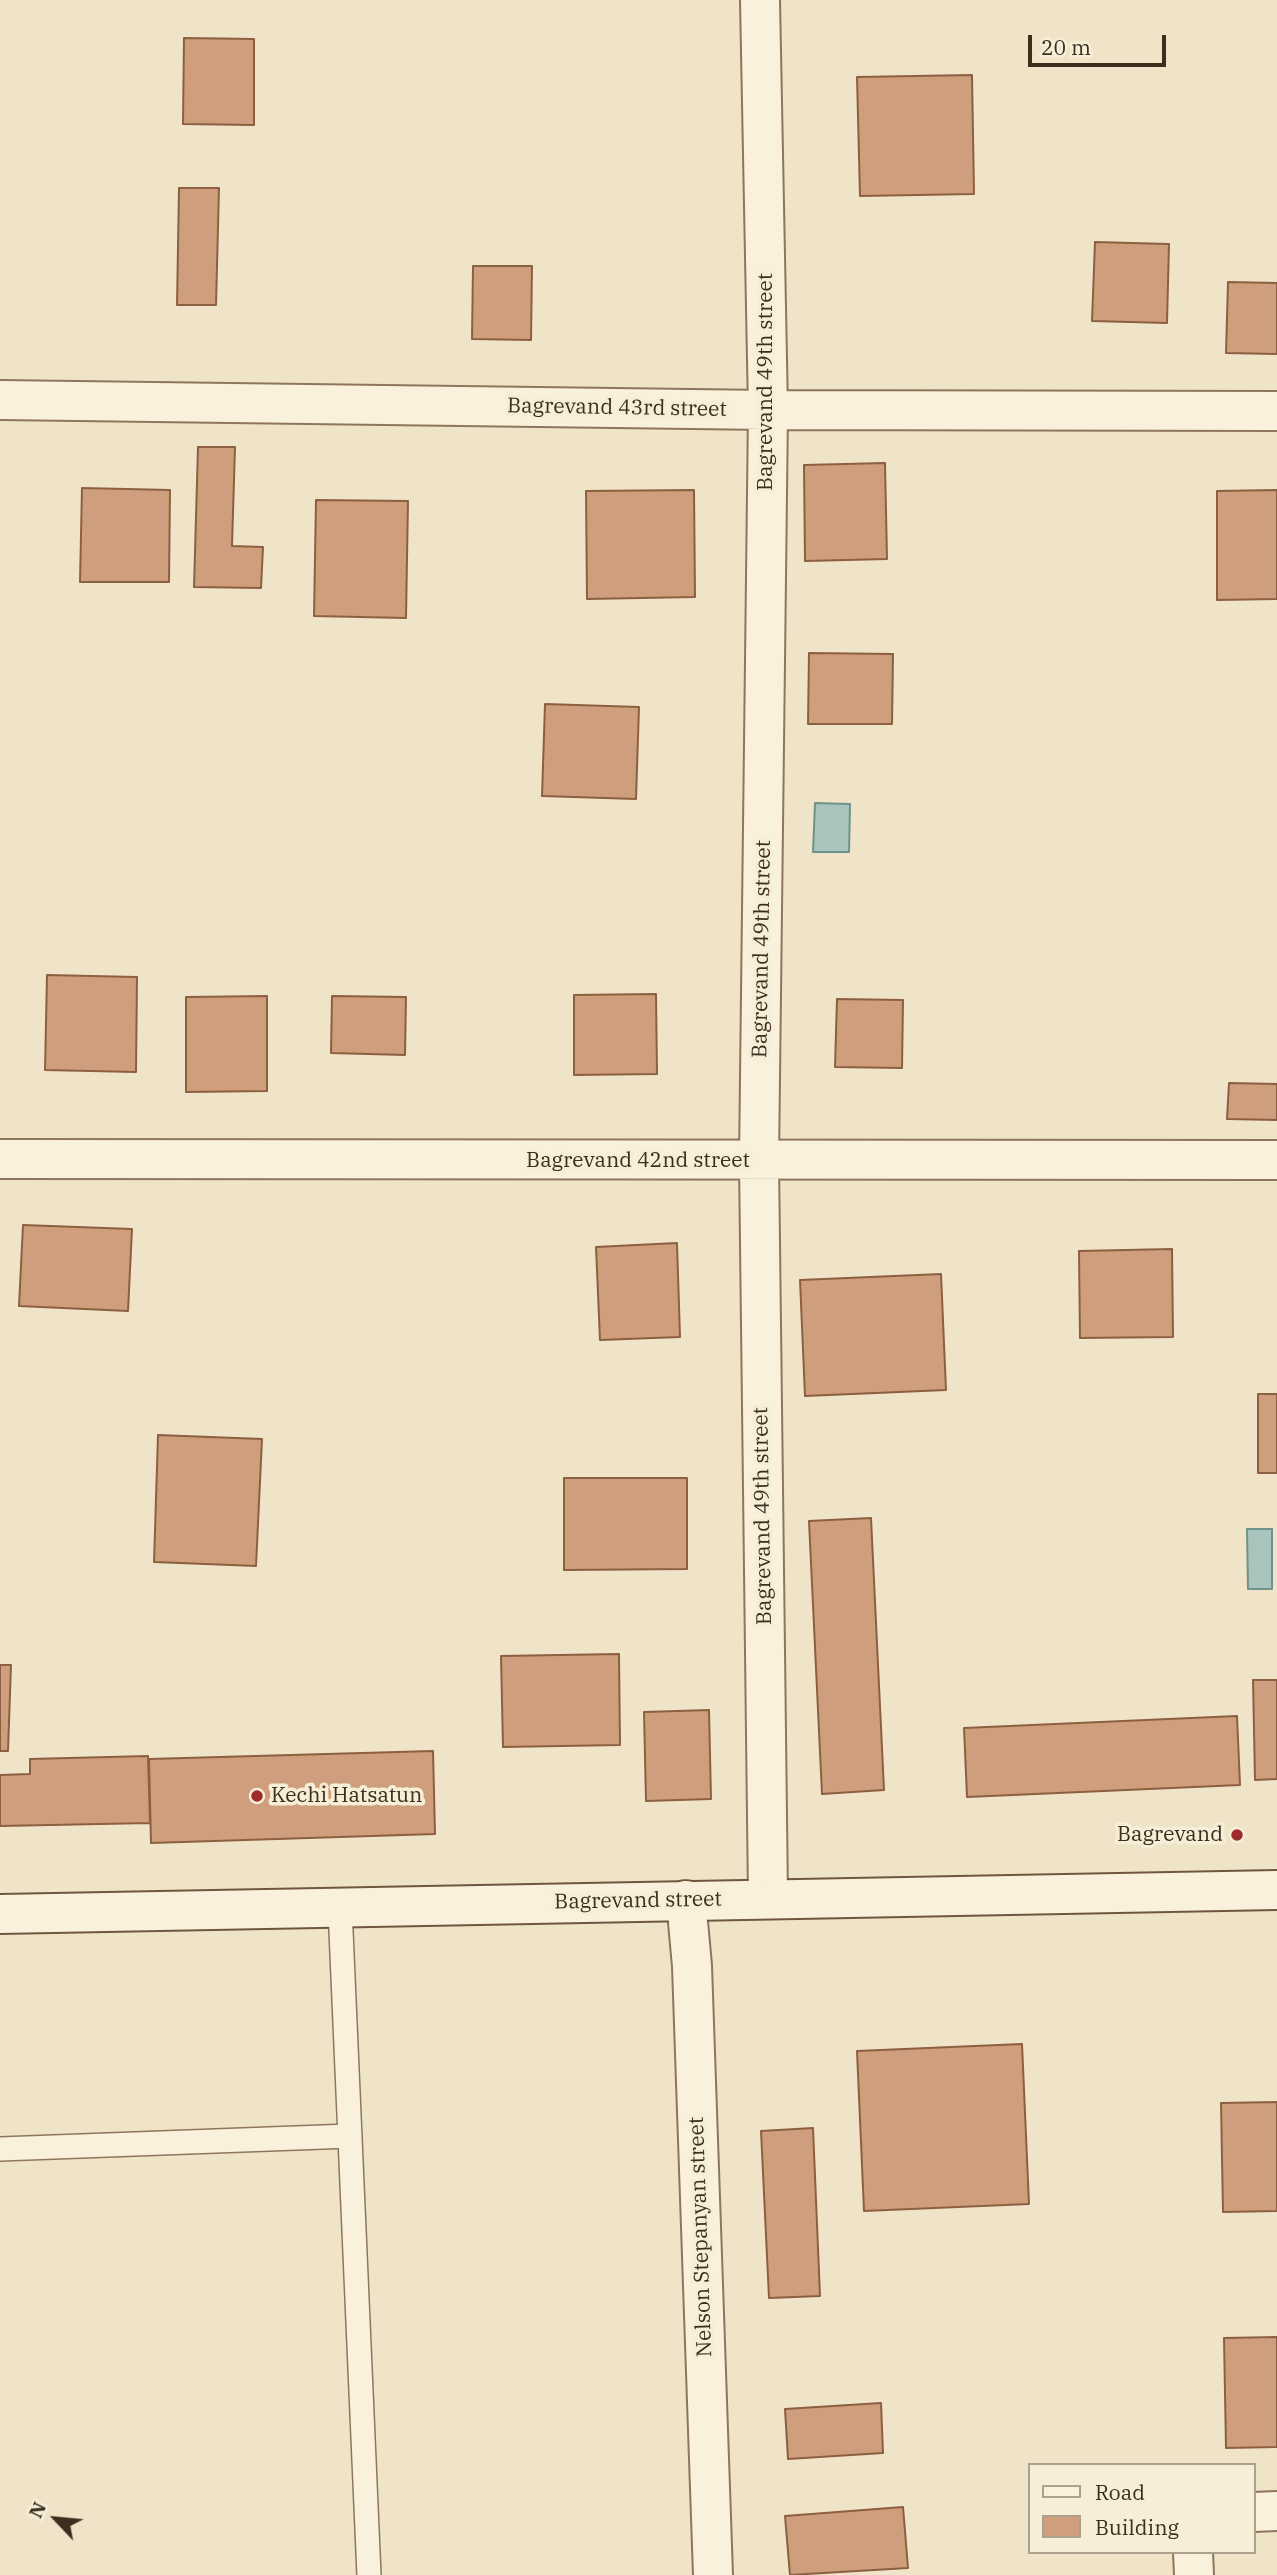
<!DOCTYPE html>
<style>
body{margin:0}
#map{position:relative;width:1277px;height:2575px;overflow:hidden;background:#f0e4c8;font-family:"IBM Plex Serif",serif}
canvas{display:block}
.legend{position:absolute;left:1028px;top:2463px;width:228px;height:91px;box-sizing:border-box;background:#f7eed8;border:2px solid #ada18e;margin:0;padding:9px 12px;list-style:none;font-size:21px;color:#3d2e20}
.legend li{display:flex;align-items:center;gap:14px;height:35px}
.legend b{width:35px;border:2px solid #ada18e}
.north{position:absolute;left:21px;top:2484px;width:70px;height:70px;-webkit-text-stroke:5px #f7eed8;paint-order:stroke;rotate:296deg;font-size:19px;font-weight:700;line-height:28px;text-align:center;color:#3d2e20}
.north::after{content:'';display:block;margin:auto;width:24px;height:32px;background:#3d2e20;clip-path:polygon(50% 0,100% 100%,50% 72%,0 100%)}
.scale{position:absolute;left:1028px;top:35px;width:138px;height:32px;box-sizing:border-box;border:4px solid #3d2e20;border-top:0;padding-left:9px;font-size:21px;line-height:24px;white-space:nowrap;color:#3d2e20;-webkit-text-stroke:5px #f7eed8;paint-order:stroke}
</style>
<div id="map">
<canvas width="1277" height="2575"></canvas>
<ul class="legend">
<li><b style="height:9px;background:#faf1dc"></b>Road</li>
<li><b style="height:19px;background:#cf9f7d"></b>Building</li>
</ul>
<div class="north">N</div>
<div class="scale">20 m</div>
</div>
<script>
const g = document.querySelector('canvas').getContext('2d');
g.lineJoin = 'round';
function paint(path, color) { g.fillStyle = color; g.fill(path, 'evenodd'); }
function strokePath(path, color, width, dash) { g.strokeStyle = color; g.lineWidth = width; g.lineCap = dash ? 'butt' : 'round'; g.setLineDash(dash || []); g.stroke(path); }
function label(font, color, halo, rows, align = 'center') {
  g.font = font + ' "IBM Plex Serif",serif'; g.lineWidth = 7; g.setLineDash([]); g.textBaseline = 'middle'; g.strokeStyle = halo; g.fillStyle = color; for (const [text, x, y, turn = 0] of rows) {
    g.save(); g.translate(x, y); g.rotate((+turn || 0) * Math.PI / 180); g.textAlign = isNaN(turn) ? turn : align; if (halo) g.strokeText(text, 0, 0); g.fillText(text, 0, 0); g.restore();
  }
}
const water = new Path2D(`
 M 815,803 L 850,804 L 849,852 L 813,852 Z
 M 1247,1529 L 1272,1529 L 1272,1589 L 1248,1589 Z`);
const building = new Path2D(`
 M 184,38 L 254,39 L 254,125 L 183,124 Z
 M 972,75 L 974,194 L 860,196 L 857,77 Z
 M 179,188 L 219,188 L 216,305 L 177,305 Z
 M 1095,242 L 1169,244 L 1167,323 L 1092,321 Z
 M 473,266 L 532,266 L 531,340 L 472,339 Z
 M 1228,282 L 1277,283 L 1277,354 L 1226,353 Z
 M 198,447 L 235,447 L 232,546 L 263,547 L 261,588 L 194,587 Z
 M 885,463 L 887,559 L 805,561 L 804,465 Z
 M 82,488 L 170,490 L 169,582 L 80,582 Z
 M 694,490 L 695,597 L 587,599 L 586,491 Z
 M 1277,490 L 1277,599 L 1217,600 L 1217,491 Z
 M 316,500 L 408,501 L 406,618 L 314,616 Z
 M 809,653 L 893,654 L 892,724 L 808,724 Z
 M 545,704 L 639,707 L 636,799 L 542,796 Z
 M 47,975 L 137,977 L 136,1072 L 45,1070 Z
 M 656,994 L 657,1074 L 574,1075 L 574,995 Z
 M 267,996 L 267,1091 L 186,1092 L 186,997 Z
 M 332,996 L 406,997 L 405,1055 L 331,1053 Z
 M 837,999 L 903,1000 L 902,1068 L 835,1067 Z
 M 1229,1083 L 1277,1084 L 1277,1120 L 1227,1119 Z
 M 23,1225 L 132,1229 L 128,1311 L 19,1306 Z
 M 677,1243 L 680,1337 L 600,1340 L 596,1247 Z
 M 1172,1249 L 1173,1337 L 1080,1338 L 1079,1251 Z
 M 941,1274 L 946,1390 L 805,1396 L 800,1280 Z
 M 1258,1394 L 1277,1394 L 1277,1473 L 1258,1473 Z
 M 158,1435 L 262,1439 L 256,1566 L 154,1562 Z
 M 564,1478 L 687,1478 L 687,1569 L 564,1570 Z
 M 871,1518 L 884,1790 L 822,1794 L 809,1521 Z
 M 619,1654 L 620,1745 L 503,1747 L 501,1656 Z
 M 0,1665 L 11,1665 L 8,1751 L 0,1751 Z
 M 1253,1680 L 1277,1680 L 1277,1779 L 1255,1780 Z
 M 709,1710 L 711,1799 L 646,1801 L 644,1712 Z
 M 1237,1716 L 1240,1785 L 967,1797 L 964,1728 Z
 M 433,1751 L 435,1834 L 151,1843 L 149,1759 Z
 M 148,1756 L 150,1823 L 0,1826 L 0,1775 L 30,1774 L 30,1759 Z
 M 1022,2044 L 1029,2204 L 864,2211 L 857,2051 Z
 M 1277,2102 L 1277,2211 L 1223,2212 L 1221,2103 Z
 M 813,2128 L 820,2296 L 769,2298 L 761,2131 Z
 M 1277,2337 L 1277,2447 L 1226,2448 L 1224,2338 Z
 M 881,2403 L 883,2453 L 788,2459 L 785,2409 Z
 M 903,2507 L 908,2568 L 790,2575 L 785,2516 Z`);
const service = new Path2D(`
 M 340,1908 L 369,2575
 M 0,2149 L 350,2136`);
const minor = new Path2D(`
 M 760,0 L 768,410 L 759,1161 L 768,1897
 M 0,400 L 768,410 L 1277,411
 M 0,1159 L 1277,1160
 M 1254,2512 L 1277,2511
 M 1193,2552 L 1194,2575`);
const tertiary = new Path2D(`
 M 686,1900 L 692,1966 L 713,2575`);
const secondary = new Path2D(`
 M 0,1914 L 1277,1890`);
const markers = [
 [257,1796,7,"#9e2a2b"],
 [1237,1835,7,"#9e2a2b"]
];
const streetNames = [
 ["Bagrevand 49th street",766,382,-90],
 ["Bagrevand 43rd street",617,408,1],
 ["Bagrevand 49th street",762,949,-89],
 ["Bagrevand 42nd street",638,1161],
 ["Bagrevand 49th street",763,1516,-91],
 ["Bagrevand street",638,1901,-1],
 ["Nelson Stepanyan street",701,2237,-92]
];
const poiNames = [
 ["Kechi Hatsatun",271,1796],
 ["Bagrevand",1223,1835,"right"]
];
paint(water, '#a9c4bc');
strokePath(water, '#6f938a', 2);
paint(building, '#cf9f7d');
strokePath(building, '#8d5f41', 2);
strokePath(service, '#8d765c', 26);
strokePath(minor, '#8d765c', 42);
strokePath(tertiary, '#8d765c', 42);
strokePath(secondary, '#6f573f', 42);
strokePath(service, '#faf1dc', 23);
strokePath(minor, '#faf1dc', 38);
strokePath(tertiary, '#faf1dc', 38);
strokePath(secondary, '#faf1dc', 38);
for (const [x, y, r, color] of markers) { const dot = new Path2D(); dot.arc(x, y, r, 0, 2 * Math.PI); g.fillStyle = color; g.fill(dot); strokePath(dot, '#f7eed8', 2.5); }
label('21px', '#3d2e20', '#f7eed8', streetNames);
label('21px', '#3d2e20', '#f7eed8', poiNames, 'left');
</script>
